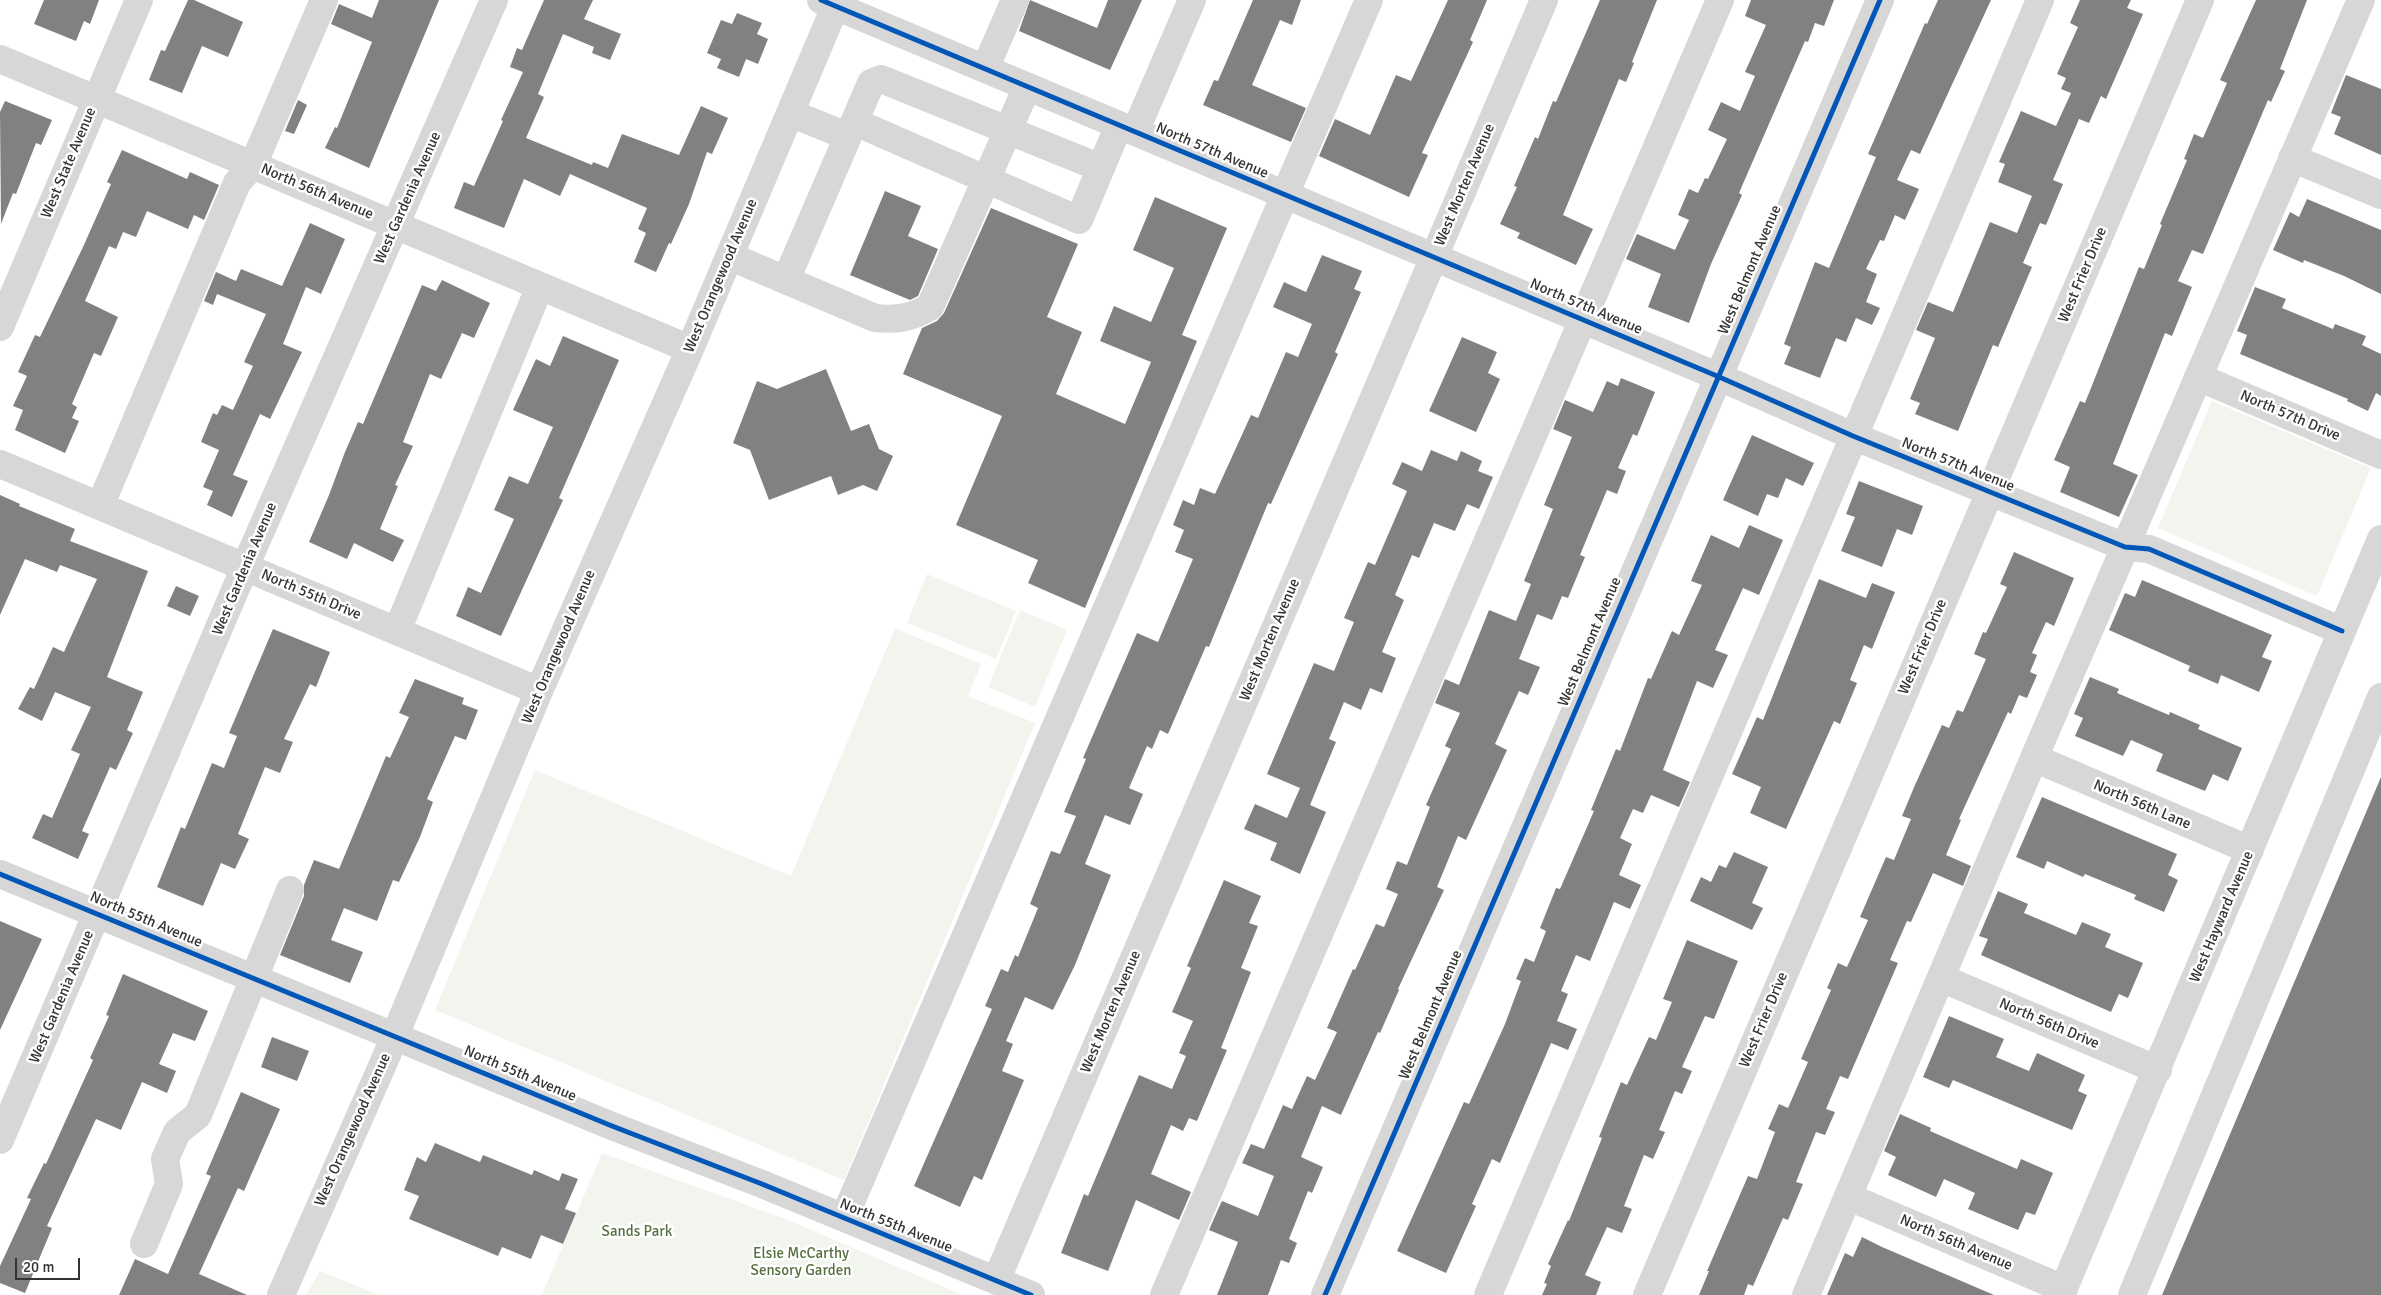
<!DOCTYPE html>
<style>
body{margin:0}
#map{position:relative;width:2381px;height:1295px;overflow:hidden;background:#fff;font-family:Signika,sans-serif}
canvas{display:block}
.scale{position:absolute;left:15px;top:1258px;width:65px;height:22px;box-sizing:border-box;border:2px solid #333;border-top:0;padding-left:6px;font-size:15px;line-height:18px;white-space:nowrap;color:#333;-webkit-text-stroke:4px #fff;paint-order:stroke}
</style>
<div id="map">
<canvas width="2381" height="1295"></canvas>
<div class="scale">20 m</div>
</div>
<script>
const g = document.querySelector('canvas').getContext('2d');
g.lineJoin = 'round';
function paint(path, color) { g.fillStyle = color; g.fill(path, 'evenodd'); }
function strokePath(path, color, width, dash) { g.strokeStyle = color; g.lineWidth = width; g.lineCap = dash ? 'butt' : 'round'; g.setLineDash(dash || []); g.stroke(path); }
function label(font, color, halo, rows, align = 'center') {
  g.font = font + ' Signika,sans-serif'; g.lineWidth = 5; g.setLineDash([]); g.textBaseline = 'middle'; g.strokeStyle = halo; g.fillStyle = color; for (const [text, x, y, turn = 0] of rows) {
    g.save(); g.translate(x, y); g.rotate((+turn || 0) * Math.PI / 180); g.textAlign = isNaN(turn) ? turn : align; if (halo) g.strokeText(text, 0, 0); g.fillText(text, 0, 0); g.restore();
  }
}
const green = new Path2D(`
 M 2212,401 L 2371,468 L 2317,596 L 2158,528 Z
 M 927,574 L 1016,611 L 996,659 L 907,623 Z
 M 1020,610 L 1067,630 L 1035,707 L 988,687 Z
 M 895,628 L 981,664 L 968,696 L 1035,723 L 844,1180 L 435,1010 L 535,770 L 791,876 Z
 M 602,1153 L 783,1218 L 963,1295 L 542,1295 Z
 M 320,1271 L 379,1295 L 306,1295 Z`);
const building = new Path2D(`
 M 44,0 L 99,0 L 90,24 L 84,21 L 76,41 L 34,24 Z
 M 188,0 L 194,0 L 243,22 L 228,57 L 202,46 L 182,93 L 149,80 L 161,50 L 165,51 Z
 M 379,0 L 439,0 L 369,168 L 325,148 L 335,127 L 337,128 L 372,42 L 331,24 L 339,4 L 372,18 Z
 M 544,0 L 593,0 L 584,19 L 621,34 L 610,60 L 592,53 L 594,47 L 563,34 L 538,94 L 544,97 L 526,138 L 592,165 L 593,162 L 608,168 L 622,134 L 679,155 L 701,106 L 728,118 L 712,154 L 707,152 L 689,204 L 671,244 L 669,243 L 656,272 L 634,262 L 646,233 L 638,229 L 647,208 L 570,174 L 560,196 L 524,179 L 504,228 L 454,208 L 464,182 L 474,186 L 503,121 L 501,120 L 523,72 L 510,67 L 517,48 L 522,50 Z
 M 1030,0 L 1097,28 L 1108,0 L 1142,0 L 1110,70 L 1019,31 Z
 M 1253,0 L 1301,0 L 1292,25 L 1280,20 L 1252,85 L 1306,108 L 1291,142 L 1203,105 L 1214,80 L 1218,81 Z
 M 1448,0 L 1487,0 L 1470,40 L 1473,42 L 1422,153 L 1428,155 L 1409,197 L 1319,156 L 1335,119 L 1370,135 L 1396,75 L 1411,81 Z
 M 1600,0 L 1657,0 L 1632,62 L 1634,63 L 1626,82 L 1619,79 L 1563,215 L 1593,229 L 1576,265 L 1517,238 L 1520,233 L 1500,224 L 1517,187 L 1514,186 L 1535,137 L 1538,139 L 1553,101 L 1556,102 Z
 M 1751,0 L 1834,0 L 1824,26 L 1815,23 L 1808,42 L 1805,41 L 1739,193 L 1742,195 L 1711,264 L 1689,323 L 1648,307 L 1661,274 L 1626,259 L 1637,234 L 1675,250 L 1689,220 L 1678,215 L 1689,189 L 1698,193 L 1705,178 L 1708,179 L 1727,139 L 1708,130 L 1721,102 L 1740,111 L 1755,76 L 1745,72 L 1766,25 L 1745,16 Z
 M 1938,0 L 1991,0 L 1920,154 L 1911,150 L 1897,180 L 1919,189 L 1905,220 L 1895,215 L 1884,241 L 1880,240 L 1866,269 L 1877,274 L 1866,302 L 1880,308 L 1872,325 L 1856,318 L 1846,342 L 1836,338 L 1820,378 L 1784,364 L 1791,347 L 1784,344 L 1815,262 L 1829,268 L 1876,157 L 1868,154 L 1925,23 L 1927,24 Z
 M 2080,0 L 2131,0 L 2127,8 L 2143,14 L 2106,99 L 2101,96 L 2089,123 L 2079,119 L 2053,180 L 2063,184 L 2046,225 L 2040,223 L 2023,263 L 2032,267 L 1998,347 L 1993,345 L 1958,431 L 1915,414 L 1920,403 L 1910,399 L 1935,338 L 1916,330 L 1928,302 L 1953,312 L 1990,222 L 2017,233 L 2032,196 L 1998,182 L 2005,164 L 1999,162 L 2021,111 L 2056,126 L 2071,93 L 2061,89 L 2066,78 L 2057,74 L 2078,27 L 2070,23 Z
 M 2256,0 L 2307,0 L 2280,69 L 2285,71 L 2271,102 L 2268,100 L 2203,254 L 2192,250 L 2178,281 L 2192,287 L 2172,336 L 2165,333 L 2113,464 L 2138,475 L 2119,517 L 2060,492 L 2070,467 L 2054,460 L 2080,401 L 2085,403 L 2139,267 L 2144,269 L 2162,225 L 2160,224 L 2187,160 L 2184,159 L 2194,134 L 2203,138 L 2227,83 L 2220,80 Z
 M 737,13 L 762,23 L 757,34 L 768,39 L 758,64 L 746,59 L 739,77 L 717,68 L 721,59 L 707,53 L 721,20 L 732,24 Z
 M 2346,75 L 2381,89 L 2381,155 L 2334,134 L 2341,117 L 2331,113 Z
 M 298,100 L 307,105 L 294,134 L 285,131 Z
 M 5,101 L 52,120 L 41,145 L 36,143 L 16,194 L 13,193 L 1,224 L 0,112 Z
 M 122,150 L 187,179 L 190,172 L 219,185 L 204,220 L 194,215 L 188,229 L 147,211 L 136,237 L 123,232 L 116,249 L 109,246 L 85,301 L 118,317 L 101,356 L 94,353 L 72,404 L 77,407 L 72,418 L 79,421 L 65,453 L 15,430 L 23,410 L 13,406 L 27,376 L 18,372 L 35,335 L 40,337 L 83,247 L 111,184 L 107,182 Z
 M 885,191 L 921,206 L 908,236 L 938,249 L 918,296 L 910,300 L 850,275 Z
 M 1155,197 L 1227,228 L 1182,335 L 1197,341 L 1085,608 L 1028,583 L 1038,560 L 956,525 L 1002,416 L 903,374 L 922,328 L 937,321 L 944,313 L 991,208 L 1078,244 L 1047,317 L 1082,332 L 1056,394 L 1125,424 L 1151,362 L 1100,341 L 1114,306 L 1151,322 L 1174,268 L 1133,250 Z
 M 2307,199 L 2381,230 L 2381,294 L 2344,276 L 2304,260 L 2303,263 L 2273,250 L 2290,212 L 2299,217 Z
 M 310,223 L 345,239 L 321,294 L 306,287 L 283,344 L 302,352 L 270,419 L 260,414 L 233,475 L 248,481 L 232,517 L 207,505 L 213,491 L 203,487 L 219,450 L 201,442 L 213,413 L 217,415 L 222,405 L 233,410 L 253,366 L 244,362 L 266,314 L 217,294 L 213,305 L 204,301 L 216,272 L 236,281 L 241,269 L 282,286 Z
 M 1322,255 L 1362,271 L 1354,289 L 1361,292 L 1335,352 L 1338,354 L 1271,504 L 1268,503 L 1209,647 L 1206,646 L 1168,734 L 1160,730 L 1152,749 L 1147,746 L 1129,788 L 1143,794 L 1130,825 L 1105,815 L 1085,864 L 1111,875 L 1075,965 L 1053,1010 L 1025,997 L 1006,1041 L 1013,1044 L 1002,1071 L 1024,1080 L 982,1180 L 974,1176 L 960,1207 L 914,1186 L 992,1009 L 985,1006 L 1001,969 L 1008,972 L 1015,955 L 1018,957 L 1038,908 L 1030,904 L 1051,851 L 1060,854 L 1076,816 L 1064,812 L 1086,759 L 1083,758 L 1137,633 L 1158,642 L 1193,559 L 1175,552 L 1184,530 L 1173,525 L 1183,500 L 1194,505 L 1200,488 L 1215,494 L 1251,415 L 1258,418 L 1286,352 L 1298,357 L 1312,324 L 1273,307 L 1284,282 L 1306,292 Z
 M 442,280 L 490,303 L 474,338 L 462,333 L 441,379 L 430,374 L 403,442 L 413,446 L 395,485 L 398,486 L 380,529 L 404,540 L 393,562 L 354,543 L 347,559 L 309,542 L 329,495 L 345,452 L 358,422 L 363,424 L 422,285 L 436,291 Z
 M 2255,287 L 2286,299 L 2282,308 L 2333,329 L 2335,324 L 2366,336 L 2362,345 L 2381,354 L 2381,396 L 2376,393 L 2368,411 L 2347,401 L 2348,399 L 2240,354 L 2247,335 L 2237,331 Z
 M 563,336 L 619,360 L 559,498 L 563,500 L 501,636 L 456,616 L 468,587 L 481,593 L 514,519 L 494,510 L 509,476 L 528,484 L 553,427 L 513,410 L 536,359 L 550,366 Z
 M 1462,337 L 1497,352 L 1488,373 L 1500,379 L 1476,432 L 1429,411 Z
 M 826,369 L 851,431 L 869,424 L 879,449 L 893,456 L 877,491 L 863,485 L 838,495 L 831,476 L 769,500 L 750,450 L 733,443 L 757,381 L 777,389 Z
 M 1621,378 L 1655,392 L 1637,436 L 1633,434 L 1618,468 L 1626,471 L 1617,494 L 1607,490 L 1580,555 L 1585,557 L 1568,598 L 1562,596 L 1552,620 L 1537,614 L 1519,659 L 1540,667 L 1528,695 L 1519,691 L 1495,744 L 1507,750 L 1466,840 L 1458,836 L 1437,887 L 1444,890 L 1398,989 L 1399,990 L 1380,1033 L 1378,1032 L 1341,1115 L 1322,1106 L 1301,1157 L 1323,1167 L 1312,1193 L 1308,1191 L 1289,1239 L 1297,1243 L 1289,1263 L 1281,1260 L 1268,1295 L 1217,1295 L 1238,1242 L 1209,1230 L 1220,1205 L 1222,1201 L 1258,1216 L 1274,1176 L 1242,1163 L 1251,1144 L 1264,1149 L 1283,1105 L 1292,1109 L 1307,1076 L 1315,1080 L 1337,1032 L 1327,1028 L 1353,969 L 1355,970 L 1376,924 L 1384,927 L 1398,894 L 1386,889 L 1397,861 L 1407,865 L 1430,807 L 1426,805 L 1451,749 L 1445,746 L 1460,713 L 1435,703 L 1445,679 L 1459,685 L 1489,610 L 1516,621 L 1531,584 L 1524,581 L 1553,509 L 1544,505 L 1572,437 L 1553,429 L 1565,400 L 1593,412 L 1607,381 L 1618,386 Z
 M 1752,435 L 1814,463 L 1803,486 L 1786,478 L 1778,498 L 1767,494 L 1758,516 L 1723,500 Z
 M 1431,450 L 1457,461 L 1461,451 L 1482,461 L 1478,471 L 1493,477 L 1479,509 L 1467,504 L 1455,531 L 1434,523 L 1419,558 L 1412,555 L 1395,595 L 1404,600 L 1382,652 L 1396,658 L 1382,693 L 1370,688 L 1361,710 L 1344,702 L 1329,739 L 1336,742 L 1310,805 L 1326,812 L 1300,874 L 1270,860 L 1277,843 L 1244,829 L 1255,804 L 1287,818 L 1300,788 L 1267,774 L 1314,663 L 1334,671 L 1354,622 L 1344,618 L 1368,562 L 1375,565 L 1407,491 L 1392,484 L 1402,462 L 1422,471 Z
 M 1859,481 L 1923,506 L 1912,535 L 1897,529 L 1882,567 L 1841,551 L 1855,517 L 1846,514 Z
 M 0,495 L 20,504 L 19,506 L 75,529 L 70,541 L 148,571 L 107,677 L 143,692 L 127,730 L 133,733 L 116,770 L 110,767 L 82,831 L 89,834 L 78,859 L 32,838 L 43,814 L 52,818 L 80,754 L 71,750 L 91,707 L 55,692 L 42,721 L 18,709 L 30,687 L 34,689 L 53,647 L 64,652 L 97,579 L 60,565 L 57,572 L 25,559 L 0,615 Z
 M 1749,525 L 1783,540 L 1759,595 L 1743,588 L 1715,650 L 1728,655 L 1713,688 L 1697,681 L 1663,770 L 1690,782 L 1679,807 L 1651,795 L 1643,813 L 1633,809 L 1620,838 L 1632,844 L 1619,875 L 1641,885 L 1630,909 L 1614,902 L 1590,961 L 1576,955 L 1561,991 L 1568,994 L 1557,1021 L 1577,1029 L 1568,1050 L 1551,1043 L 1500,1163 L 1492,1159 L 1472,1204 L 1476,1206 L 1446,1273 L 1397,1251 L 1464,1102 L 1469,1104 L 1505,1024 L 1521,981 L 1516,979 L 1525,958 L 1534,962 L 1546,931 L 1540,928 L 1556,888 L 1560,889 L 1594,811 L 1591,810 L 1616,749 L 1620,751 L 1648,678 L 1651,679 L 1672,631 L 1679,635 L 1702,585 L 1691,581 L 1711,535 L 1739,548 Z
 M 2014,552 L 2074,578 L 2054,626 L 2046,622 L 2032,653 L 2037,655 L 2030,672 L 2037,675 L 2027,698 L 2019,695 L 2011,714 L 2008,712 L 1959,819 L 1961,820 L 1946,855 L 1971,866 L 1963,886 L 1933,873 L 1911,922 L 1907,921 L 1890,960 L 1898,963 L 1848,1079 L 1840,1076 L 1826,1109 L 1835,1112 L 1825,1135 L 1816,1132 L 1796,1182 L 1803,1184 L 1788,1220 L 1783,1218 L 1753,1286 L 1748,1284 L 1744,1295 L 1699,1295 L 1709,1271 L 1707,1271 L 1748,1176 L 1757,1179 L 1775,1132 L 1768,1129 L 1779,1104 L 1788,1108 L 1808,1062 L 1801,1059 L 1831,990 L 1827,988 L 1838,963 L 1847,967 L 1868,920 L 1860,917 L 1886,857 L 1894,860 L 1911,819 L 1902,816 L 1915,785 L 1942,725 L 1949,728 L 1957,710 L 1963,712 L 1986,659 L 1974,654 L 1983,632 L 1986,633 L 2007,587 L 2000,584 Z
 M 1819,579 L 1866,598 L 1872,583 L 1895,592 L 1872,649 L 1864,645 L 1850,680 L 1857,683 L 1840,724 L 1834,721 L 1786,829 L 1750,813 L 1761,787 L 1732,774 L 1757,717 L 1763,720 Z
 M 2142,580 L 2272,635 L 2262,657 L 2272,661 L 2259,692 L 2221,675 L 2218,684 L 2188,671 L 2190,666 L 2109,630 L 2125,593 L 2135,597 Z
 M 176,586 L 199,596 L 190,616 L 167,606 Z
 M 273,629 L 330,652 L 316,687 L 310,684 L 284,739 L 293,742 L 280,773 L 265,767 L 238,834 L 249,839 L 235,869 L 221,863 L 203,906 L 157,887 L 181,827 L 185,829 L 212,763 L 224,768 L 237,736 L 229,733 Z
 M 2090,677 L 2119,689 L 2117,693 L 2169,715 L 2170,712 L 2200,725 L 2198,729 L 2242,748 L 2228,781 L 2213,774 L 2205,791 L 2156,771 L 2163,754 L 2131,740 L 2123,756 L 2075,736 L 2083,718 L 2074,714 Z
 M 415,679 L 464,698 L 462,704 L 478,710 L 466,740 L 455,736 L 427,799 L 433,802 L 420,837 L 399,882 L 393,880 L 377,921 L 344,908 L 331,940 L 363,952 L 350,983 L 280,955 L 304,896 L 304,885 L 314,860 L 339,869 L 386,756 L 390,758 L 409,717 L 399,713 Z
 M 2381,777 L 2381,1295 L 2162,1295 Z
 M 2042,797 L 2177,854 L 2168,875 L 2178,880 L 2164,912 L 2134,899 L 2136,895 L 2085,874 L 2083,877 L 2047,861 L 2044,869 L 2016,857 Z
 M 1734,852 L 1768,867 L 1752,903 L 1763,908 L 1752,930 L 1690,901 L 1701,877 L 1711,882 L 1719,865 L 1726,868 Z
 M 1224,880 L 1261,896 L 1249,923 L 1258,926 L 1241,968 L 1251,972 L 1221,1048 L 1227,1050 L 1197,1121 L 1189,1118 L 1183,1131 L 1171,1125 L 1151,1174 L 1191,1192 L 1179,1220 L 1136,1200 L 1108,1271 L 1061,1253 L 1084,1194 L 1088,1196 L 1139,1075 L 1172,1089 L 1186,1056 L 1179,1053 L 1193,1021 L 1172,1012 L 1191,968 L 1187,966 Z
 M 1998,891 L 2028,904 L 2024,913 L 2076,935 L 2082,922 L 2111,934 L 2105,947 L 2143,963 L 2128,998 L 2119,994 L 2111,1012 L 1981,955 L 1988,939 L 1979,936 Z
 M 0,921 L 42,939 L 0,1030 Z
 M 1687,940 L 1738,961 L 1714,1019 L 1705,1016 L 1682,1067 L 1692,1071 L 1682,1094 L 1675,1091 L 1659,1130 L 1665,1132 L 1653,1159 L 1644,1155 L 1624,1206 L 1632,1209 L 1622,1233 L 1607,1227 L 1585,1275 L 1601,1282 L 1596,1295 L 1542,1295 L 1547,1284 L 1544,1283 L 1551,1266 L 1548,1264 L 1568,1220 L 1569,1221 L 1602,1138 L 1599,1137 L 1621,1082 L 1627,1085 L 1649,1037 L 1656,1040 L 1672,1002 L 1663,999 Z
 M 123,974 L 208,1011 L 195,1041 L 173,1033 L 159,1064 L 176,1071 L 167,1093 L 142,1082 L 121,1130 L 96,1119 L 47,1226 L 52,1228 L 25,1293 L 0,1283 L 0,1266 L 31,1199 L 27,1198 L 44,1163 L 46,1164 L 93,1060 L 90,1058 L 109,1016 L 106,1015 Z
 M 1949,1016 L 2004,1039 L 1996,1057 L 2029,1071 L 2037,1053 L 2085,1075 L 2078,1091 L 2087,1095 L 2072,1130 L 1953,1080 L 1949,1088 L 1923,1077 Z
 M 272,1037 L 309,1051 L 297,1081 L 261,1067 Z
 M 241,1092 L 280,1109 L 244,1191 L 238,1188 L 199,1274 L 247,1295 L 119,1295 L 135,1259 L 168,1274 L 211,1176 L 206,1174 Z
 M 1900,1114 L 1931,1128 L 1930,1131 L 2017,1169 L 2021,1159 L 2053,1173 L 2035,1215 L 2026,1212 L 2018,1230 L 1968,1209 L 1975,1193 L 1944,1179 L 1936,1197 L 1888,1175 L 1896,1157 L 1884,1151 Z
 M 435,1143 L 480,1162 L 483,1155 L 532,1175 L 534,1170 L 559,1181 L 562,1173 L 578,1179 L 565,1209 L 576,1213 L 563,1244 L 541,1235 L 531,1259 L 502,1247 L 498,1256 L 409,1219 L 419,1196 L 404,1190 L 417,1157 L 426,1162 Z
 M 1862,1237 L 1882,1247 L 1994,1295 L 1827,1295 L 1845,1253 L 1853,1257 Z`);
const minor = new Path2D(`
 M 821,0 L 1717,376 L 1853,436 L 2125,547 L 2149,549 L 2342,631
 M 0,59 L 690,349
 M 985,69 L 1015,0
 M 790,113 L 847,136
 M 855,122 L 1079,220 L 1119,125
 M 1135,132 L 1192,0
 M 2292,158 L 2381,195
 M 729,256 L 875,318 C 897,320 911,318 930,307 L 1027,87
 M 786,280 L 871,83 L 881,79 L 1101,168
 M 0,327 L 139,0
 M 2198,377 L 2381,455
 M 0,464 L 539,691
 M 100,506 L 237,183 L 253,165 L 324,0
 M 397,631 L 540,286
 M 2034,758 L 2250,850
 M 0,874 L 612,1126 L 762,1184 L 1031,1295
 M 1941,978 L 2158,1070
 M 0,1140 L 245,567 L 494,0
 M 1849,1197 L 2064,1289
 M 844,1218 L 1369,0
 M 144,1244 L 169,1184 L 165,1159 L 177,1132 L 198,1115 L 290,890
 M 996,1281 L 1544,0
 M 281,1295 L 383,1064 L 539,691 L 690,349 L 838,0
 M 1164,1295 L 1720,0
 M 1325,1295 L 1880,0
 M 1488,1295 L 2040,0
 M 1647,1295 L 2200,0
 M 1806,1295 L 2034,758 L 2361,0
 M 2061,1295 L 2381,539
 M 2132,1295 L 2381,697`);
const cycleway = new Path2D(`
 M 821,0 L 1717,376 L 1853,436 L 2125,547 L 2149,549 L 2342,631
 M 0,874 L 612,1126 L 762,1184 L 1031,1295
 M 1325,1295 L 1880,0`);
const streetNames = [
 ["North 57th Avenue",1212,151,23],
 ["West State Avenue",69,163,-67],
 ["West Morten Avenue",1465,185,-67],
 ["North 56th Avenue",317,192,23],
 ["West Gardenia Avenue",408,198,-66],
 ["West Belmont Avenue",1750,270,-67],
 ["West Frier Drive",2083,275,-67],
 ["West Orangewood Avenue",721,276,-67],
 ["North 57th Avenue",1586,307,23],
 ["North 57th Drive",2290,416,23],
 ["North 57th Avenue",1958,465,22],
 ["West Gardenia Avenue",245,569,-67],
 ["North 55th Drive",311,595,23],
 ["West Morten Avenue",1270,640,-67],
 ["West Belmont Avenue",1590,642,-67],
 ["West Orangewood Avenue",559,647,-67],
 ["West Frier Drive",1923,647,-67],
 ["North 56th Lane",2142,805,23],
 ["West Hayward Avenue",2222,917,-67],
 ["North 55th Avenue",146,920,23],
 ["West Gardenia Avenue",62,997,-67],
 ["West Morten Avenue",1111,1012,-67],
 ["West Belmont Avenue",1431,1015,-67],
 ["West Frier Drive",1764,1020,-67],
 ["North 56th Drive",2049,1024,23],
 ["North 55th Avenue",520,1074,23],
 ["West Orangewood Avenue",353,1130,-66],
 ["North 55th Avenue",896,1226,22],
 ["North 56th Avenue",1956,1243,23]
];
const parkNames = [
 ["Sands Park",637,1232],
 ["Elsie McCarthy",801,1254],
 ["Sensory Garden",801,1271]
];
paint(green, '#f1f5ed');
paint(building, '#818181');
strokePath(minor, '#d7d7d7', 28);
strokePath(cycleway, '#0057b8', 5);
label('15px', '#333', '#fff', streetNames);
label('15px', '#56703f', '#fff', parkNames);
</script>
